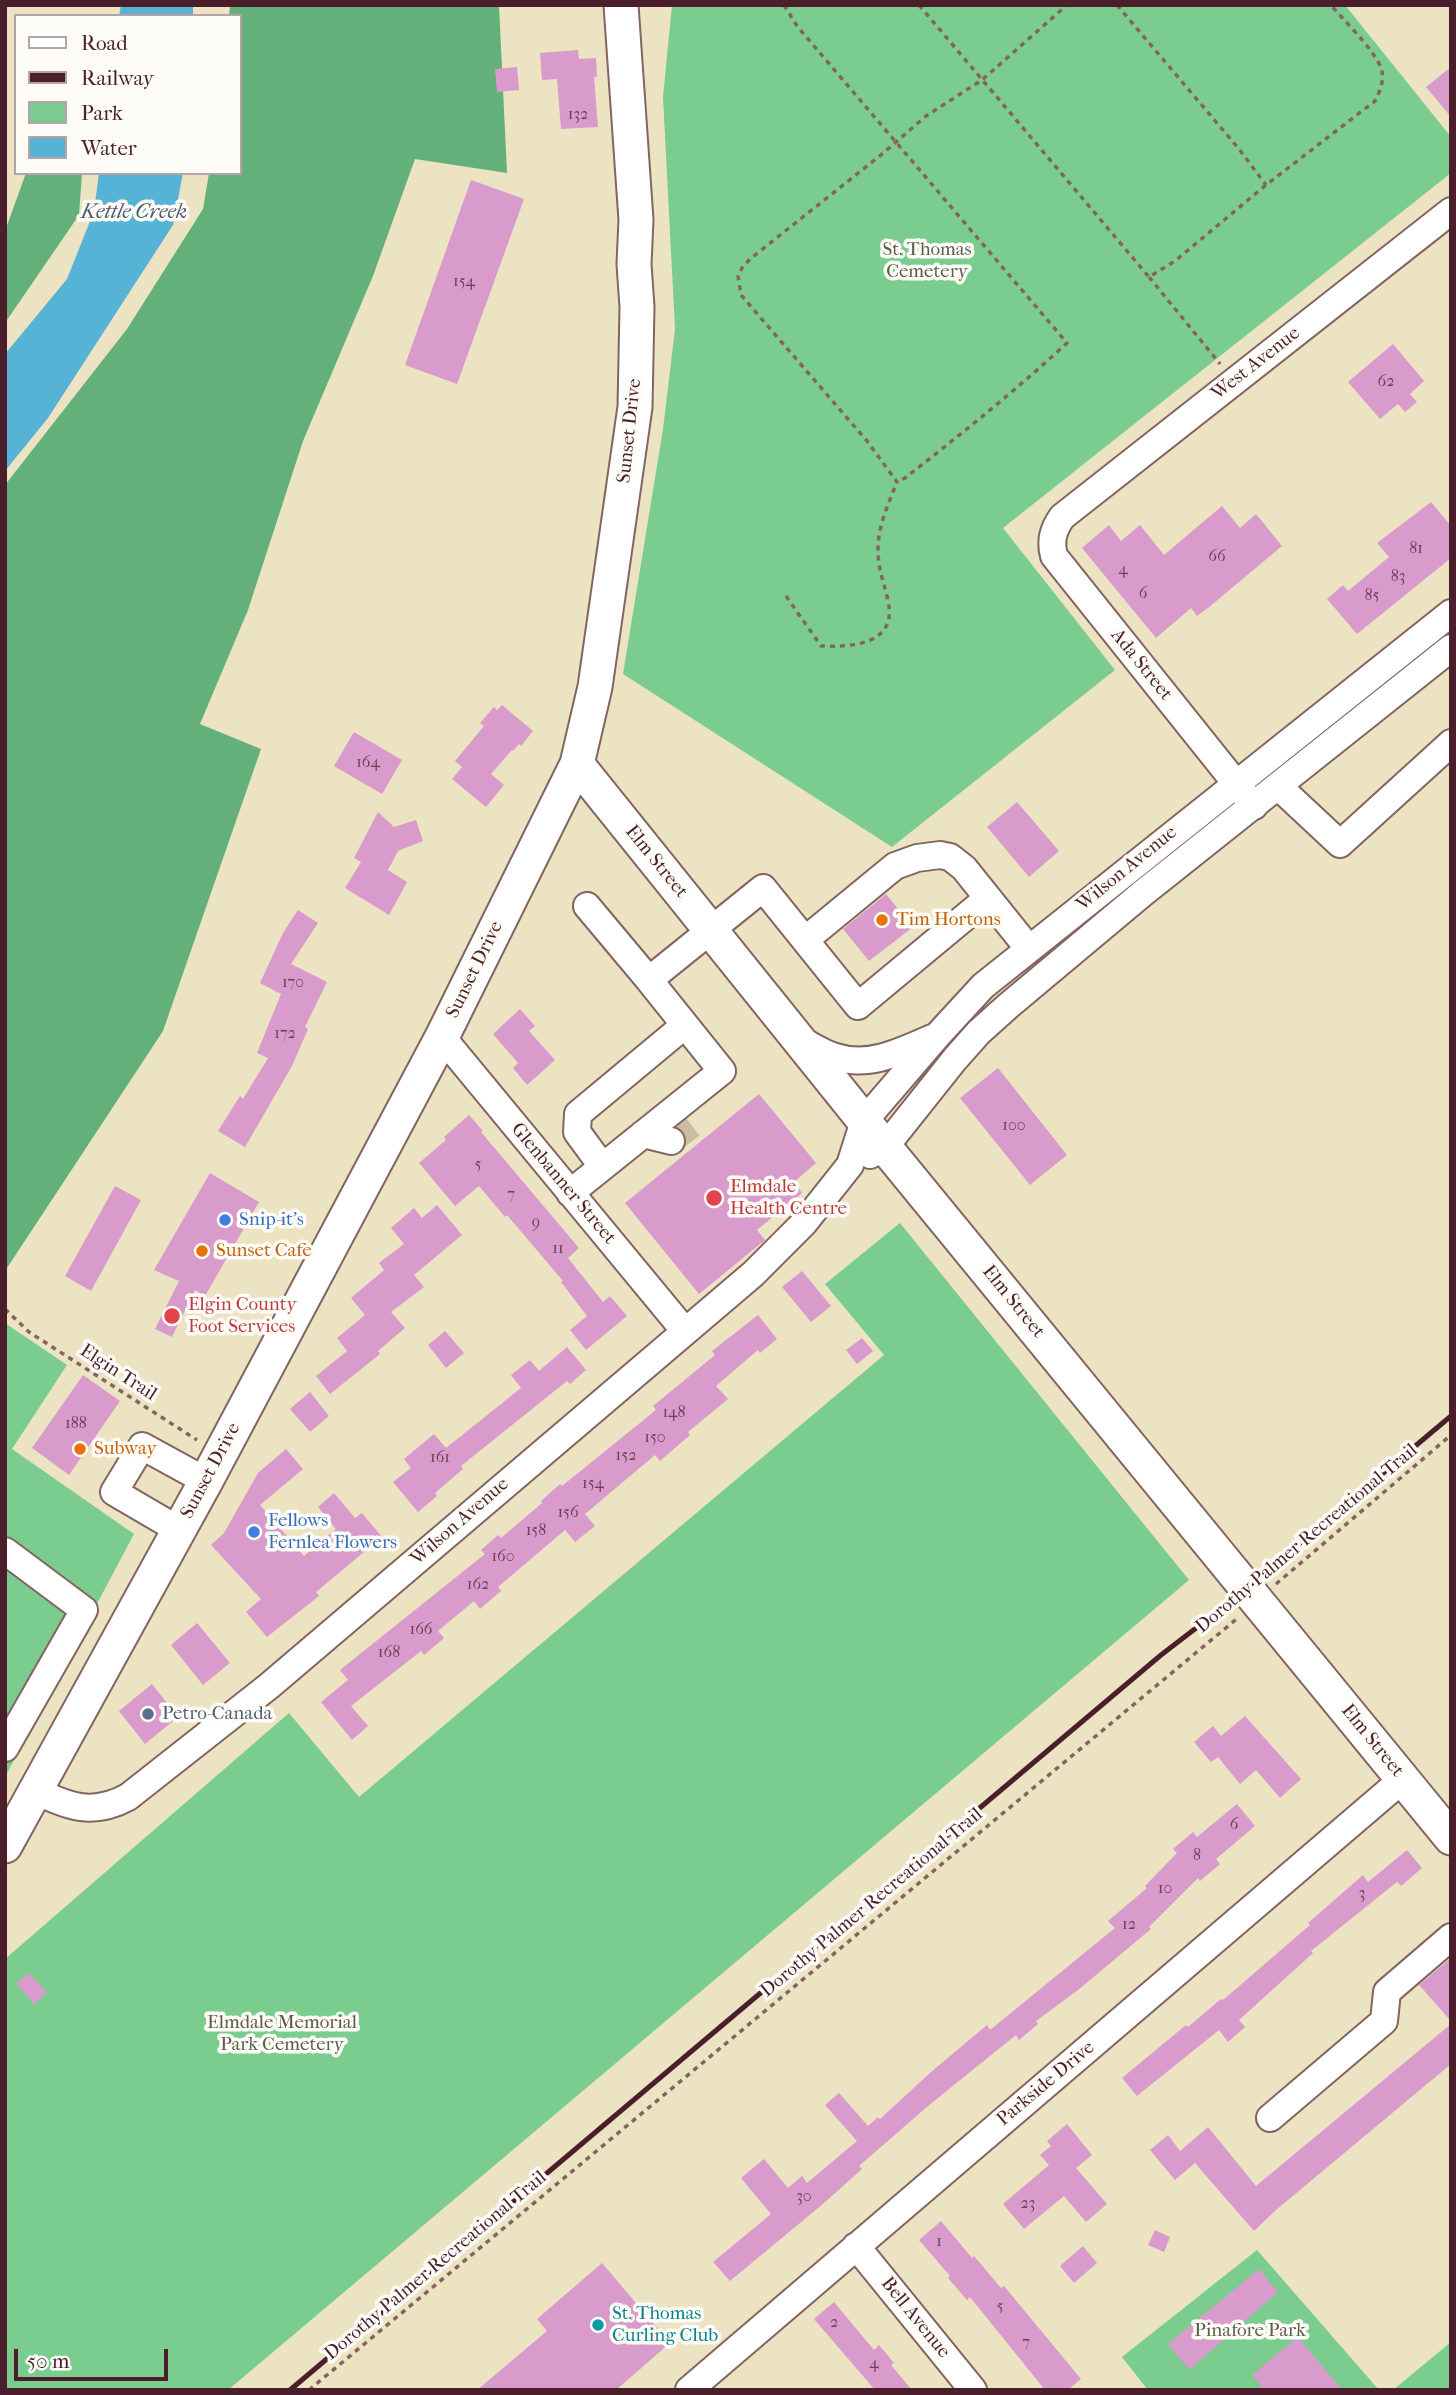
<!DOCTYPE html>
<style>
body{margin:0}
#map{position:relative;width:1456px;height:2395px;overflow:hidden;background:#ece3c3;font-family:"IM FELL French Canon",serif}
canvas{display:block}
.frame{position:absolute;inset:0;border:7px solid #4a1f2b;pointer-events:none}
.legend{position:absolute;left:14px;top:14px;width:228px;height:161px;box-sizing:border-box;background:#fdfcf7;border:2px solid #b5a4a5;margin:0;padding:9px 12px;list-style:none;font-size:21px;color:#4a1f2b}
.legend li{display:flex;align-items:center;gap:14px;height:35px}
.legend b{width:35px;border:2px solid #b5a4a5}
.scale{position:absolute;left:14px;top:2349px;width:154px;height:32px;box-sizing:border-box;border:4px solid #4a1f2b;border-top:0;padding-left:9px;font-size:21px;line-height:24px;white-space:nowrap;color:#4a1f2b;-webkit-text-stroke:5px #fdfcf7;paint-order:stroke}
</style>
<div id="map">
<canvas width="1456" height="2395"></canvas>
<div class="frame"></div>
<ul class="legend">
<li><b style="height:9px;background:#fff"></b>Road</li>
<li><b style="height:9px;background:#4a1f2b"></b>Railway</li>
<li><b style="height:19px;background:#7acd8f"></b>Park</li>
<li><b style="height:19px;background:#57b3d5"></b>Water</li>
</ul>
<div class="scale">50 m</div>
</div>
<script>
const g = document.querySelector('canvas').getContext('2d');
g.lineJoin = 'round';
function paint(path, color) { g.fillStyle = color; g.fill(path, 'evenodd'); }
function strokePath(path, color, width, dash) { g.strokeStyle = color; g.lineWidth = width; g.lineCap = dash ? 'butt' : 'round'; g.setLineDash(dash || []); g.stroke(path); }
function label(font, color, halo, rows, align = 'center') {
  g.font = font + ' "IM FELL French Canon",serif'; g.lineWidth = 7; g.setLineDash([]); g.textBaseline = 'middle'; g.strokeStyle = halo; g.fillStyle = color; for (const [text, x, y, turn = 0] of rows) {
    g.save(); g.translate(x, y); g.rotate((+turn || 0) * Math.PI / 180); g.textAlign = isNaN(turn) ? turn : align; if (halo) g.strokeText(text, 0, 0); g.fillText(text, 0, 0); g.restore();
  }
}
const green = new Path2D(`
 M 672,5 L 1345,5 L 1451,137 L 1451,173 L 1003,528 L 1115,670 L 892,847 L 623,674 L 663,429 L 675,329 L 663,97 Z
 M 900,1223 L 1189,1580 L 228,2390 L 5,2390 L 5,1959 L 289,1713 L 359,1797 L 884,1355 L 825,1284 Z
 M 5,1323 L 67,1365 L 12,1449 L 134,1534 L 5,1777 Z
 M 1257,2250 L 1379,2390 L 1148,2390 L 1122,2357 Z
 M 1451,2342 L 1451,2390 L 1393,2390 Z`);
const forest = new Path2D(`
 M 230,5 L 499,5 L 507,173 L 415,159 L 373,276 L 303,441 L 248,610 L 200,724 L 261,749 L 163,1031 L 5,1271 L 5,485 L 127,329 L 203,209 L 209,173 L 240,173 L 240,16 L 229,16 Z
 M 26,173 L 82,173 L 79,215 L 5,323 L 5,231 Z`);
const water = new Path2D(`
 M 121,5 L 193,5 L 193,16 L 119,16 Z
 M 99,173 L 183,173 L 173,225 L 48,418 L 5,471 L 5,354 L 67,279 L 94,211 Z`);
const building = new Path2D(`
 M 578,50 L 579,59 L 596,58 L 597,77 L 594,77 L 598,127 L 561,129 L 557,79 L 542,80 L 540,53 Z
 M 517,67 L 519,90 L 497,92 L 495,69 Z
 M 1451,67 L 1451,117 L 1426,87 Z
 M 471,180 L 524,199 L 457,384 L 405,365 Z
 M 1393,344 L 1424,381 L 1410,394 L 1417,402 L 1405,412 L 1398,404 L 1380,419 L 1348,382 Z
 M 1431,502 L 1451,526 L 1451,558 L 1357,634 L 1327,599 L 1343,585 L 1348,591 L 1389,557 L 1377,543 Z
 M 1222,506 L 1240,528 L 1256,514 L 1282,546 L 1208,608 L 1197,616 L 1191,608 L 1156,638 L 1082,548 L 1109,525 L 1121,541 L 1140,525 L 1164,555 Z
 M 502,705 L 533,731 L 521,746 L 519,744 L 513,751 L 512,750 L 491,774 L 504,785 L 486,807 L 452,779 L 462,767 L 455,761 L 484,726 L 480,723 L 494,707 L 497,710 Z
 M 354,732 L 402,760 L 382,794 L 334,766 Z
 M 1017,802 L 1059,851 L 1029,877 L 987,827 Z
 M 378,812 L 394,827 L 416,820 L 423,841 L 398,851 L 388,870 L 407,882 L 389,915 L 345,888 L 361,862 L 354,858 Z
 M 886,894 L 913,927 L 869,961 L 843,929 Z
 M 298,910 L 318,923 L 291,964 L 327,982 L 305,1027 L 308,1029 L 292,1066 L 245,1147 L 218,1131 L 240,1096 L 243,1099 L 268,1058 L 257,1053 L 281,994 L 260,983 L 283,933 Z
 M 520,1009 L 535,1026 L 529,1031 L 555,1060 L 527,1085 L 513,1068 L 518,1063 L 493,1034 Z
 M 998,1068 L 1067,1155 L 1030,1185 L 960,1098 Z
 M 759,1094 L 816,1163 L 794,1182 L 802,1193 L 757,1230 L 765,1240 L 699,1294 L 625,1203 Z
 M 469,1115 L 483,1131 L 481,1132 L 579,1248 L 568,1258 L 603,1302 L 610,1296 L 627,1316 L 586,1350 L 570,1330 L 587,1316 L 561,1282 L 563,1281 L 507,1215 L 505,1217 L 479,1186 L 455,1206 L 419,1163 L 446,1140 L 444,1137 Z
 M 210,1173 L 259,1202 L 205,1296 L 195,1290 L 172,1337 L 155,1329 L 179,1281 L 154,1270 Z
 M 115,1186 L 141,1200 L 91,1291 L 65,1276 Z
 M 437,1205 L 462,1235 L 414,1275 L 424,1287 L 391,1312 L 405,1328 L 378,1351 L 380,1354 L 330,1394 L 316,1376 L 347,1351 L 337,1338 L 365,1315 L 351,1298 L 384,1270 L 379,1263 L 404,1244 L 391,1228 L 414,1208 L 422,1218 Z
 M 802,1271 L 831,1306 L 811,1322 L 782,1287 Z
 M 758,1315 L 777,1339 L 760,1353 L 758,1350 L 716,1386 L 728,1399 L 688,1432 L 690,1435 L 660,1461 L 655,1455 L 585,1514 L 595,1526 L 575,1542 L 565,1530 L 498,1587 L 501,1591 L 480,1609 L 474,1601 L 438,1631 L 444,1638 L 424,1655 L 421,1651 L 351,1706 L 368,1726 L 352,1740 L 321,1702 L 348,1680 L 340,1670 L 485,1554 L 481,1550 L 498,1535 L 501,1538 L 542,1503 L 541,1501 L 560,1484 L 562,1486 L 656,1410 L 653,1406 L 715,1355 L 712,1351 Z
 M 445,1331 L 464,1353 L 446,1368 L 428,1345 Z
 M 862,1338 L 873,1351 L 857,1364 L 846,1350 Z
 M 567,1347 L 586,1370 L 570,1384 L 567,1381 L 461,1466 L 463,1469 L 435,1493 L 437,1496 L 418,1512 L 393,1482 L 411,1468 L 404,1459 L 434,1434 L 446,1448 L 521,1388 L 511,1375 L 530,1360 L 539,1371 Z
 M 83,1375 L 120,1401 L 69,1475 L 32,1448 Z
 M 310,1392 L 329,1416 L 310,1432 L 290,1409 Z
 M 286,1449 L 303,1469 L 260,1505 L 304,1556 L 336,1529 L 318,1507 L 334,1493 L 355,1518 L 362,1513 L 382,1537 L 316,1592 L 319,1596 L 267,1637 L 246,1612 L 261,1599 L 211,1545 L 224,1533 L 258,1473 Z
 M 197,1623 L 230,1663 L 203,1685 L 171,1645 Z
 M 152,1684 L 178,1717 L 145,1744 L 119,1711 Z
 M 1245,1716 L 1301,1779 L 1280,1798 L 1256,1770 L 1240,1784 L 1218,1757 L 1211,1762 L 1194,1742 L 1213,1726 L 1221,1736 Z
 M 1237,1804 L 1255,1826 L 1216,1859 L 1220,1864 L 1200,1881 L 1198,1878 L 1149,1927 L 1151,1929 L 1078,1990 L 1036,2021 L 1038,2024 L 1019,2040 L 1016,2035 L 928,2106 L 859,2166 L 862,2169 L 824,2203 L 730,2281 L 713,2262 L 771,2214 L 741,2178 L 764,2159 L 788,2188 L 802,2176 L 807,2183 L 857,2141 L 825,2105 L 839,2093 L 868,2126 L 878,2117 L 880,2119 L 931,2072 L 987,2025 L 990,2030 L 1115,1928 L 1108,1921 L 1147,1888 L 1145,1886 L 1177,1853 L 1173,1849 L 1193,1832 L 1197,1837 Z
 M 1407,1850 L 1422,1868 L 1401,1886 L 1397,1882 L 1311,1951 L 1313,1953 L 1239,2020 L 1245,2027 L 1228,2042 L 1219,2030 L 1137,2096 L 1122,2078 L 1186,2025 L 1188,2027 L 1221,1999 L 1223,2000 L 1310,1925 L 1308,1923 L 1363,1875 L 1368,1882 Z
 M 1451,1958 L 1451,2021 L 1419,1985 Z
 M 29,1973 L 47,1993 L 34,2004 L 16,1983 Z
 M 1451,2024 L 1451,2064 L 1276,2210 L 1254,2231 L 1195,2163 L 1175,2180 L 1150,2150 L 1168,2135 L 1180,2151 L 1208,2127 L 1256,2186 Z
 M 1067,2124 L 1092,2155 L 1076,2168 L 1107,2204 L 1086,2222 L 1064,2196 L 1024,2229 L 1003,2204 L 1049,2165 L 1040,2155 L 1051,2146 L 1047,2141 Z
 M 941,2221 L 972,2258 L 974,2256 L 1001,2288 L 1004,2286 L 1081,2379 L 1068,2390 L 1045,2390 L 970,2297 L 967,2300 L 948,2278 L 950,2276 L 919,2240 Z
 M 1155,2230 L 1170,2237 L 1164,2252 L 1148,2245 Z
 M 1083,2246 L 1097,2263 L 1074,2283 L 1060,2266 Z
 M 602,2263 L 670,2343 L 616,2390 L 477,2390 L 547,2331 L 537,2319 Z
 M 1259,2269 L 1278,2292 L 1189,2370 L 1168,2344 Z
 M 834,2302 L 874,2350 L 879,2345 L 894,2363 L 891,2365 L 912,2390 L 875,2390 L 814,2319 Z
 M 1298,2337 L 1342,2390 L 1264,2390 L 1252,2375 Z`);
const minorTunnel = new Path2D(`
 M 671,1141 L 693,1124`);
const path = new Path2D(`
 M 784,5 L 797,26 L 1067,343 C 1015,391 960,435 905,478 L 897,482
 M 919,5 L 1149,277 L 1175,261 L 1266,185 L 1375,101 C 1380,91 1385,80 1381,68 C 1373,48 1345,22 1331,5
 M 1117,5 L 1239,149 L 1266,185
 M 1149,277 L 1220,364
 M 786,596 L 821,646 C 851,647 898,645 888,601 C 884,581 878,571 878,549 C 878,526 889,502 897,482 L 867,441 L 741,295 L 738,276 L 742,268 L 750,259 L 881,155 L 926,116 L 982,80 L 1067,5
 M 5,1309 L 29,1332 L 197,1440
 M 1276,1584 L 1451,1435
 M 309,2390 L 1239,1617`);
const minor = new Path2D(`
 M 1279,787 L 1340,844 L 1451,743
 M 1254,806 L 1054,556 C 1050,541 1053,530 1062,517 L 1451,211
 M 587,906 L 649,980
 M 805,940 L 895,866 L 917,858 L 940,855 L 950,857 L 964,868 L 1029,949
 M 442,1037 L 684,1330
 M 801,1040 C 812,1046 824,1054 836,1057 C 869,1068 902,1051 932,1038
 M 643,1134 L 671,1141
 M 870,1155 L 885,1147 L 955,1059 L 979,1032 L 1008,1006 L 1143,893 L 1451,648
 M 602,1166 L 577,1132 L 578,1114 L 685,1025
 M 570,1193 L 722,1071 L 649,980 L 763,888 L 858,1006 L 988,898
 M 179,1530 L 114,1492 L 142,1446 L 206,1481
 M 5,1551 L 84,1610 L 5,1748
 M 36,1791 C 69,1807 93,1816 128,1797 L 269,1686 L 753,1274 L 804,1223 L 850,1165 L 864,1121 L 937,1036 L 983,986 L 1451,613
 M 1270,2118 L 1384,2021 L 1387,1992 L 1451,1937
 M 856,2246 L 973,2390
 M 689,2390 L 1403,1779`);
const major = new Path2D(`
 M 577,764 L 885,1147 L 1451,1838
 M 5,1846 L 206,1481 L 442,1037 L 577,764 L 595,687 L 635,407 L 637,307 L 634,264 L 636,220 L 621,5`);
const rail = new Path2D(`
 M 290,2390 L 1161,1655 L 1226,1605 L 1451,1416`);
const markers = [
 [882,920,7,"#e8710a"],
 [714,1198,9,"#e0444e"],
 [225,1220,7,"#3f7fe0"],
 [202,1251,7,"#e8710a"],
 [172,1316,9,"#e0444e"],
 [80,1449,7,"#e8710a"],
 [254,1532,7,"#3f7fe0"],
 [148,1714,7,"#5c6f8a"],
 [598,2325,7,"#0f9aa8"]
];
const numberNames = [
 ["132",578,115],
 ["154",464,282],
 ["62",1386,382],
 ["81",1416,549],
 ["66",1217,557],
 ["4",1123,570],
 ["83",1398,577],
 ["6",1143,594],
 ["85",1372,596],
 ["164",368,763],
 ["170",293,983],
 ["172",285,1034],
 ["100",1014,1126],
 ["5",478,1165],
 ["7",511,1195],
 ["9",536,1223],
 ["11",558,1249],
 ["148",674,1413],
 ["188",76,1424],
 ["150",655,1438],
 ["152",626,1456],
 ["161",440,1458],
 ["154",593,1484],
 ["156",568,1513],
 ["158",536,1531],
 ["160",503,1557],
 ["162",478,1585],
 ["166",421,1630],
 ["168",389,1653],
 ["6",1234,1825],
 ["8",1197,1856],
 ["10",1165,1889],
 ["3",1362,1894],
 ["12",1129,1925],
 ["30",804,2197],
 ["23",1028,2204],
 ["1",939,2242],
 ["5",1000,2307],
 ["2",834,2323],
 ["7",1026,2343],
 ["4",874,2364]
];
const parkNames = [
 ["St. Thomas",927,250],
 ["Cemetery",927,272],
 ["Elmdale Memorial",282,2023],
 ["Park Cemetery",282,2045],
 ["Pinafore Park",1250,2331]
];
const streetNames = [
 ["West Avenue",1256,364,-38],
 ["Sunset Drive",630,431,-84],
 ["Ada Street",1141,665,51],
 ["Elm Street",656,862,51],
 ["Wilson Avenue",1127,869,-39],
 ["Sunset Drive",475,970,-64],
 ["Glenbanner Street",563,1184,50],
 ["Elm Street",1013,1302,51],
 ["Elgin Trail",118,1373,33],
 ["Sunset Drive",211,1471,-62],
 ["Wilson Avenue",460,1522,-41],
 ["Dorothy Palmer Recreational Trail",1307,1539,-40],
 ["Elm Street",1372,1741,51],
 ["Dorothy Palmer Recreational Trail",872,1903,-40],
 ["Parkside Drive",1046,2084,-40],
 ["Dorothy Palmer Recreational Trail",436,2266,-40],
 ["Bell Avenue",915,2318,51]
];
const foodNames = [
 ["Tim Hortons",896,920],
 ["Sunset Cafe",216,1251],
 ["Subway",94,1449]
];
const healthNames = [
 ["Elmdale",730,1187],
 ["Health Centre",730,1209],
 ["Elgin County",188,1305],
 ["Foot Services",188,1327]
];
const shopNames = [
 ["Snip-it's",239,1220],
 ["Fellows",268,1521],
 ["Fernlea Flowers",268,1543]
];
const serviceNames = [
 ["Petro-Canada",162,1714]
];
const cultureNames = [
 ["St. Thomas",612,2314],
 ["Curling Club",612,2336]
];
const waterNames = [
 ["Kettle Creek",134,213]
];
paint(green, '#7acd8f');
paint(forest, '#63b07a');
paint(water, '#57b3d5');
paint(building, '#d89bcc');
strokePath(minorTunnel, '#ccbca5', 26, [26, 13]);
strokePath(minor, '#836460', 30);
strokePath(major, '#836460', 37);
strokePath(path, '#836460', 3.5, [5, 5]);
strokePath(minor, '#fff', 26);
strokePath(major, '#fff', 33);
strokePath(rail, '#4a1f2b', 5);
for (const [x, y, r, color] of markers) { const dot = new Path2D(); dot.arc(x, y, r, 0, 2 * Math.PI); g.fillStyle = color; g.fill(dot); strokePath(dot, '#fdfcf7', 2.5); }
label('16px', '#6e3e53', null, numberNames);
label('19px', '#5b5c4e', '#fdfcf7', parkNames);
label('19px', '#4a1f2b', '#fdfcf7', streetNames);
label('19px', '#c56008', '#fdfcf7', foodNames, 'left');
label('19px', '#be3a42', '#fdfcf7', healthNames, 'left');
label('19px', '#366cbe', '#fdfcf7', shopNames, 'left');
label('19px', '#4e5e75', '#fdfcf7', serviceNames, 'left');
label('19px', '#0d838f', '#fdfcf7', cultureNames, 'left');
label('italic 21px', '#4f5a6f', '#fdfcf7', waterNames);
</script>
